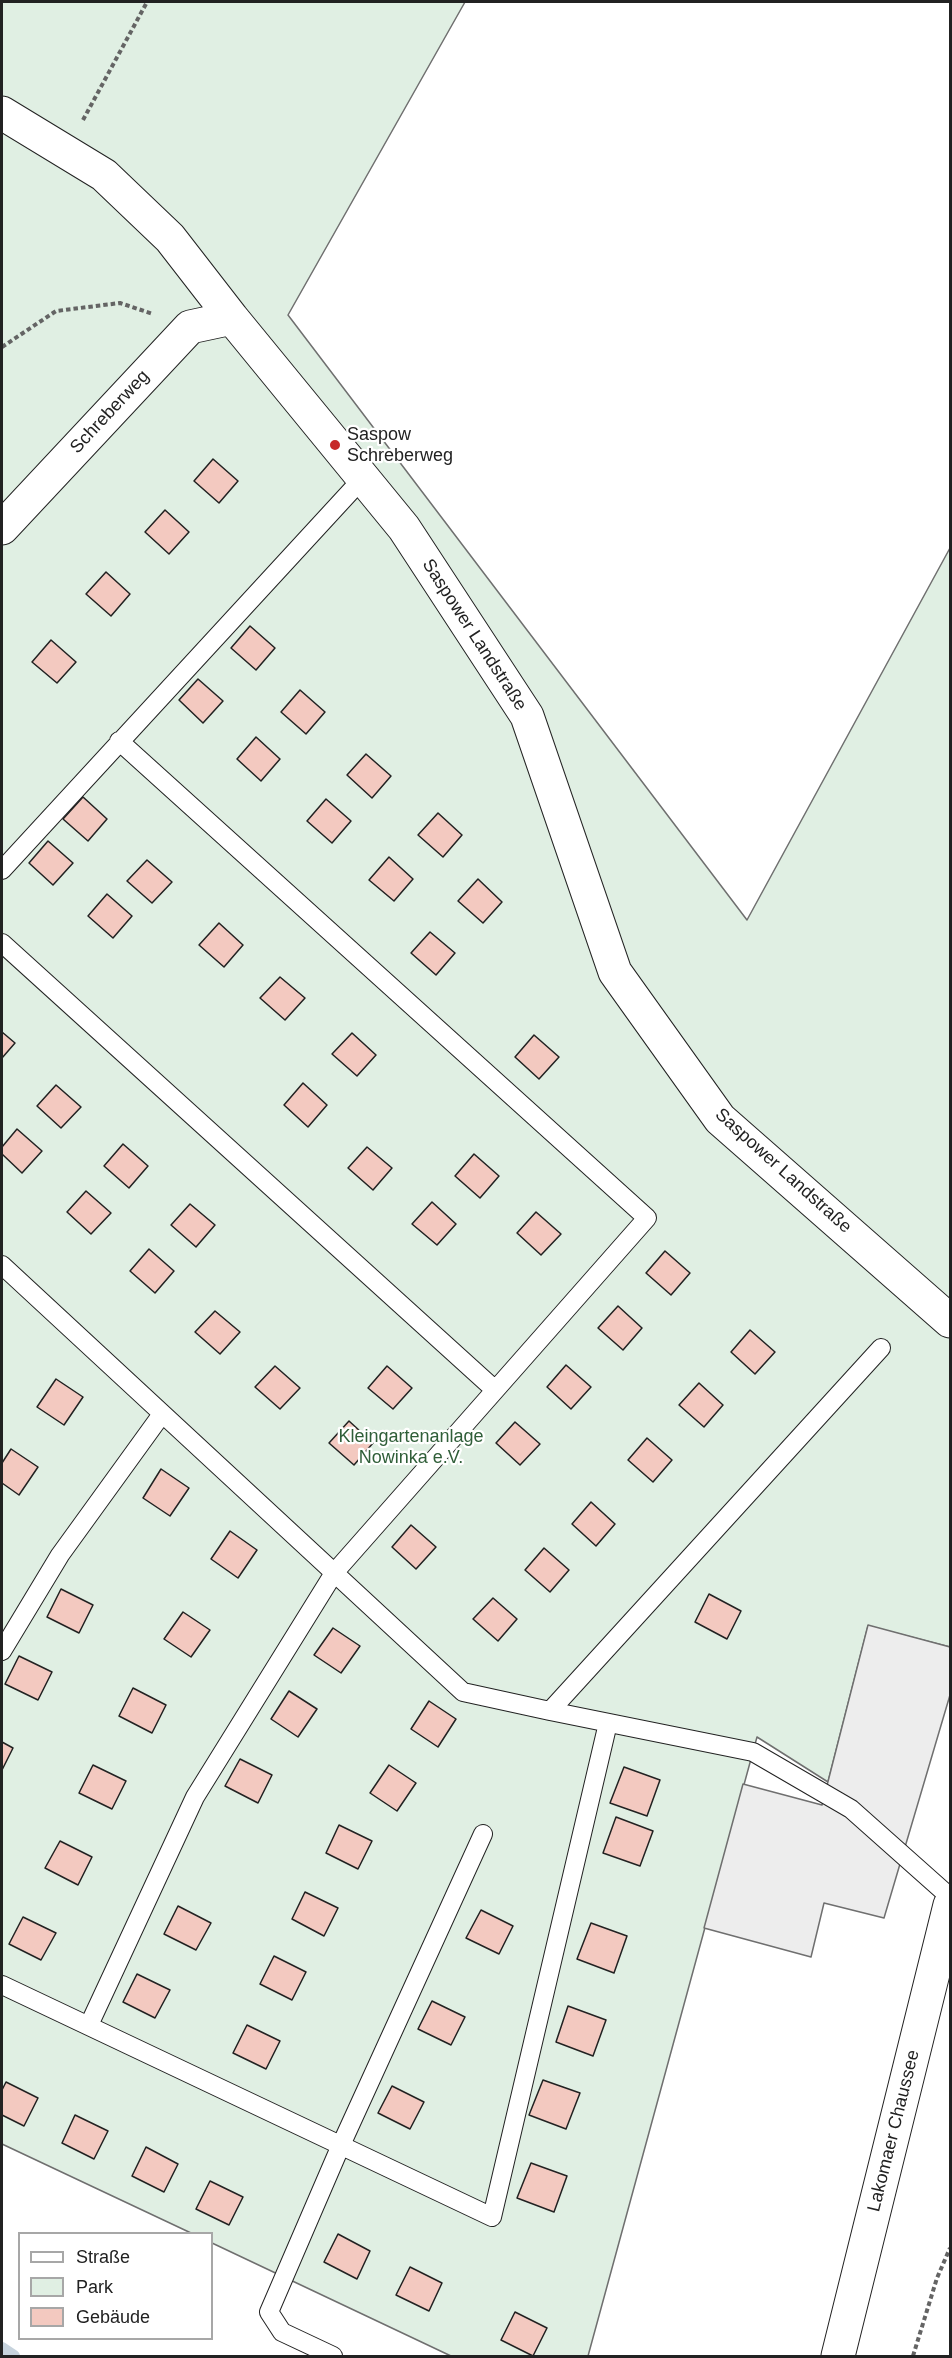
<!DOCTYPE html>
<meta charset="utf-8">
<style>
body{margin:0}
#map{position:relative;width:952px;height:2358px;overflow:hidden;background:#fff;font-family:Helvetica,sans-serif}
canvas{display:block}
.frame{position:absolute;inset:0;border:3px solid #222;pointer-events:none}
.legend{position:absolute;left:18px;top:2232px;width:195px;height:108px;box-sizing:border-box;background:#fff;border:2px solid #a7a7a7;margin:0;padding:8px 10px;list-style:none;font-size:18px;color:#222}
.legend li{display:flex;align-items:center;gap:12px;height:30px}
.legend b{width:30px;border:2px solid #a7a7a7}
</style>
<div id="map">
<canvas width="952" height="2358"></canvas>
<div class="frame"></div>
<ul class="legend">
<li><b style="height:8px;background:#fff"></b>Straße</li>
<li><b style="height:16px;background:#e0efe3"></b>Park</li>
<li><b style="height:16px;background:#f3c9c0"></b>Gebäude</li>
</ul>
</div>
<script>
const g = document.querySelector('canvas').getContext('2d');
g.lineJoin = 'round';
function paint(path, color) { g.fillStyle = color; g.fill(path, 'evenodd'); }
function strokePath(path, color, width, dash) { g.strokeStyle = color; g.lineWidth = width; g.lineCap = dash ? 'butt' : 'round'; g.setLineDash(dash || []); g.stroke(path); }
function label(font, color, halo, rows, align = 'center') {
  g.font = font + ' Helvetica,sans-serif'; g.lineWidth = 4.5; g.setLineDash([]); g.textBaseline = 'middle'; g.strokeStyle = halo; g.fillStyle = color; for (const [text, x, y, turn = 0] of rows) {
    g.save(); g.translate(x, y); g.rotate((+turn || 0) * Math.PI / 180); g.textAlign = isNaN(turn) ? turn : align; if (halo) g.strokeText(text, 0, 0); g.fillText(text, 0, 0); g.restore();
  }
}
const green = new Path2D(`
 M 2,2 L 465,2 L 288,315 L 747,920 L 950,548 L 950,1647 L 868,1626 L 828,1782 L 757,1737 L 588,2356 L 451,2356 L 212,2243 L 212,2234 L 191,2233 L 2,2144 Z`);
const parking = new Path2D(`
 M 868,1625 L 950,1647 L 950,1695 L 884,1918 L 824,1903 L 811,1957 L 704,1928 L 743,1784 L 822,1805 Z`);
const stream = new Path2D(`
 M 2,2348 L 14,2356`);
const building = new Path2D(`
 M 213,459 L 238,481 L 219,503 L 194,481 Z
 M 165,510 L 189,532 L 169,554 L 145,532 Z
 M 106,572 L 130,594 L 111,616 L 86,594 Z
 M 250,626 L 275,648 L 256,670 L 231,648 Z
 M 51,640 L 76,662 L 57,683 L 32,662 Z
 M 198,679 L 223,701 L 203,723 L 179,700 Z
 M 300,690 L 325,712 L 306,734 L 281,712 Z
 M 256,737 L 280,759 L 261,781 L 237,759 Z
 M 366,754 L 391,776 L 372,798 L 347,775 Z
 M 83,797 L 107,819 L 88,841 L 63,819 Z
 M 326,799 L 351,821 L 332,843 L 307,821 Z
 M 438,813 L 462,835 L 443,857 L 418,835 Z
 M 48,841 L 73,863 L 53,885 L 29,863 Z
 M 389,857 L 413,879 L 394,901 L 369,880 Z
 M 147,860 L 172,882 L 152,903 L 127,881 Z
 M 478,879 L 502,902 L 483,923 L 458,901 Z
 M 107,894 L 132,916 L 113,938 L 88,916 Z
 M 219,923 L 243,945 L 224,967 L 199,945 Z
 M 430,932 L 455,953 L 436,975 L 411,953 Z
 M 280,977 L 305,998 L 285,1020 L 260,998 Z
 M 2,1032 L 15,1043 L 2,1058 Z
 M 352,1033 L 376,1055 L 357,1076 L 332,1054 Z
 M 534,1035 L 559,1057 L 539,1079 L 515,1057 Z
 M 303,1083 L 327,1105 L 308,1127 L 284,1105 Z
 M 56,1085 L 81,1107 L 61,1128 L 37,1106 Z
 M 17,1129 L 42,1151 L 22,1173 L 2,1154 L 2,1147 Z
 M 123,1144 L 148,1166 L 129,1188 L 104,1166 Z
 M 367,1147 L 392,1168 L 373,1190 L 348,1168 Z
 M 474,1154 L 499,1176 L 480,1198 L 455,1176 Z
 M 86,1191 L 111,1213 L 91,1234 L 67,1212 Z
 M 432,1202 L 456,1224 L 437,1245 L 412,1224 Z
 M 190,1204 L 215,1225 L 196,1247 L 171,1225 Z
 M 536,1212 L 561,1234 L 541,1255 L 517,1233 Z
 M 149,1249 L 174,1271 L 155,1293 L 130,1271 Z
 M 665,1251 L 690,1273 L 671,1295 L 646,1273 Z
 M 618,1306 L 642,1328 L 623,1350 L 598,1328 Z
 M 215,1311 L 240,1332 L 220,1354 L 195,1332 Z
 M 750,1330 L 775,1352 L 755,1374 L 731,1352 Z
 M 566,1365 L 591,1387 L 571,1409 L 547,1387 Z
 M 275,1366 L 300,1388 L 280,1409 L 255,1387 Z
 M 387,1366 L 412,1388 L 393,1409 L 368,1388 Z
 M 56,1379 L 83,1397 L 64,1425 L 37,1407 Z
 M 699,1383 L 723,1405 L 704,1427 L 679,1405 Z
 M 349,1421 L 373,1443 L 354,1465 L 329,1443 Z
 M 515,1422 L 540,1444 L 520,1465 L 496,1443 Z
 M 647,1438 L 672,1460 L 653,1482 L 628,1460 Z
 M 11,1449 L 38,1467 L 19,1495 L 2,1483 L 2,1463 Z
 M 161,1469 L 189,1488 L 170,1516 L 143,1498 Z
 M 591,1502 L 615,1524 L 596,1546 L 572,1524 Z
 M 411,1525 L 436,1547 L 416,1569 L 392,1547 Z
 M 230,1531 L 257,1550 L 238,1578 L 211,1559 Z
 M 544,1548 L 569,1570 L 550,1592 L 525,1570 Z
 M 61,1589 L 93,1605 L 79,1633 L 47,1617 Z
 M 709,1594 L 741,1611 L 727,1639 L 695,1622 Z
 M 493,1598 L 517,1619 L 498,1641 L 473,1619 Z
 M 183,1612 L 210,1630 L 191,1657 L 164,1639 Z
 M 333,1628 L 360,1646 L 341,1673 L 314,1655 Z
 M 19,1656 L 52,1672 L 38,1700 L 5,1684 Z
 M 133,1688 L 166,1705 L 152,1733 L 119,1716 Z
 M 289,1691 L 317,1709 L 298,1737 L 271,1719 Z
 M 429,1701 L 456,1719 L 438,1747 L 411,1729 Z
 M 2,1742 L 13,1748 L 2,1770 Z
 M 240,1759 L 272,1775 L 258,1803 L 225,1786 Z
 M 93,1765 L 126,1781 L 112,1809 L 79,1793 Z
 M 389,1765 L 416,1783 L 397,1811 L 370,1793 Z
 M 624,1767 L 660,1780 L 647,1816 L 610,1803 Z
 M 616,1817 L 653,1831 L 640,1866 L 603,1853 Z
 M 339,1825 L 372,1841 L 358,1869 L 326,1853 Z
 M 60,1841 L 92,1857 L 78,1885 L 45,1868 Z
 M 305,1892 L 338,1908 L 324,1936 L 292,1919 Z
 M 178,1906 L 211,1923 L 196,1950 L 164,1934 Z
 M 481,1910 L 513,1926 L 499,1954 L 466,1938 Z
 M 23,1917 L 56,1933 L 41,1960 L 9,1944 Z
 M 591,1923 L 627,1936 L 614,1973 L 577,1959 Z
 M 274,1956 L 306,1972 L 292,2000 L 260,1984 Z
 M 137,1974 L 170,1990 L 155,2018 L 123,2002 Z
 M 432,2001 L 465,2017 L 451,2045 L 418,2029 Z
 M 568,2006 L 606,2020 L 593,2056 L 556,2042 Z
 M 247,2025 L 280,2041 L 266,2069 L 233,2053 Z
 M 543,2080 L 580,2093 L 566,2129 L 529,2115 Z
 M 6,2082 L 38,2098 L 24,2126 L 2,2115 L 2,2090 Z
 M 392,2086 L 424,2102 L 410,2129 L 378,2113 Z
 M 75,2115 L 108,2131 L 94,2159 L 62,2143 Z
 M 146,2147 L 178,2164 L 164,2192 L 132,2176 Z
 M 531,2163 L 567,2176 L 554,2212 L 517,2198 Z
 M 210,2181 L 243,2197 L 229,2225 L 196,2209 Z
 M 338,2234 L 370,2251 L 357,2279 L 324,2262 Z
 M 410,2267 L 442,2283 L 429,2311 L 396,2295 Z
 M 515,2312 L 547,2328 L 533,2356 L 501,2340 Z`);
const path = new Path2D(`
 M 83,120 L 147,2
 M 2,347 L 56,311 L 120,303 L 153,314
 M 913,2356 L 937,2278 L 950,2248`);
const service = new Path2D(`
 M 2,870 L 362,479
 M 2,943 L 494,1389
 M 2,1265 L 463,1692 L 550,1711
 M 881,1348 L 550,1711 L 753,1752 L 851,1809 L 950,1897
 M 2,1651 L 60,1555 L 162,1414
 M 2,1985 L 492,2217 L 608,1723
 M 89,2025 L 195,1797 L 334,1573 L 647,1218 L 119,741
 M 333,2356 L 282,2332 L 269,2312 L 341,2145 L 483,1834`);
const minor = new Path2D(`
 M 2,113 L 104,175 L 170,238 L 232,318 L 404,528 L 527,716 L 615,972 L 720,1119 L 950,1321
 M 2,528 L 190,327 L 232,318`);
const tertiary = new Path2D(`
 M 838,2356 L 950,1905`);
const markers = [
 [335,445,6,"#c62828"]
];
const streetNames = [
 ["Schreberweg",110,412,-47],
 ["Saspower Landstraße",474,635,57],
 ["Saspower Landstraße",783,1171,42],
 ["Lakomaer Chaussee",894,2131,-76]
];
const poiNames = [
 ["Saspow",347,435],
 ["Schreberweg",347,456]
];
const parkNames = [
 ["Kleingartenanlage",411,1437],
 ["Nowinka e.V.",411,1458]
];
paint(green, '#e0efe3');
strokePath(green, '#6f6f6f', 1.5);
paint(parking, '#ededed');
strokePath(parking, '#6f6f6f', 1.5);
strokePath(stream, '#c7d3dd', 12);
paint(building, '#f3c9c0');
strokePath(building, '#222', 1.5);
strokePath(service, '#222', 20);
strokePath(minor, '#222', 35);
strokePath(tertiary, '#222', 35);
strokePath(path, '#646464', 4, [4.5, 3]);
strokePath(service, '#fff', 18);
strokePath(minor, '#fff', 33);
strokePath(tertiary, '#fff', 33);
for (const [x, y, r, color] of markers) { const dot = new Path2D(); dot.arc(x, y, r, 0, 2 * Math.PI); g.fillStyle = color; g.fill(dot); strokePath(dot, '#fff', 2); }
label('18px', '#222', '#fff', streetNames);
label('18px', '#222', '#fff', poiNames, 'left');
label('18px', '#2f5e38', '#fff', parkNames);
</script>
